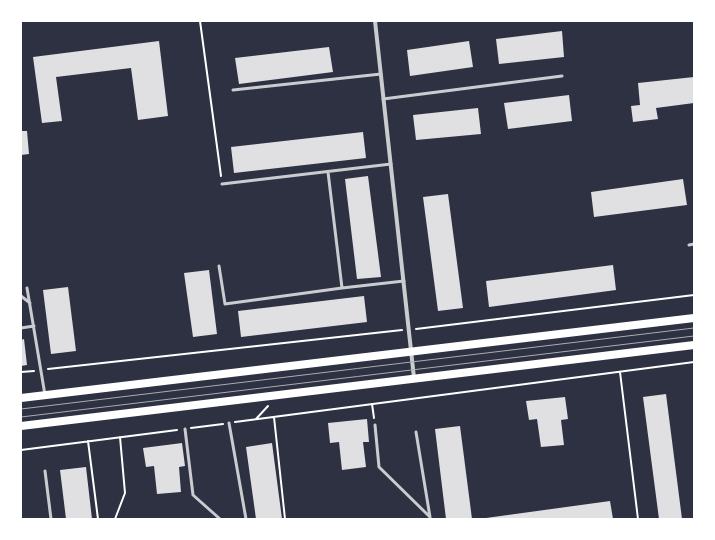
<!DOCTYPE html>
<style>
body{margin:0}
#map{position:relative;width:715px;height:540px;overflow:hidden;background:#2d3142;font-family:"PT Serif",serif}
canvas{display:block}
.frame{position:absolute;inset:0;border:22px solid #fff;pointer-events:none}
</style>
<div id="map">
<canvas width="715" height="540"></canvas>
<div class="frame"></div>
</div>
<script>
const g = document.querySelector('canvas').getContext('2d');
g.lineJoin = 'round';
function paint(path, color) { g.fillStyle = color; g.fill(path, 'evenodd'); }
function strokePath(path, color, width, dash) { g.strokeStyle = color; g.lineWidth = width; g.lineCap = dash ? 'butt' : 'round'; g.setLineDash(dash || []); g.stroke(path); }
const building = new Path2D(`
 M 562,31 L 564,57 L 499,64 L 496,39 Z
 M 159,41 L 168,116 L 138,120 L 131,68 L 56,77 L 62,121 L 42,123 L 33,57 Z
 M 469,41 L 473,67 L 410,76 L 407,50 Z
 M 329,47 L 333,72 L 239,84 L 235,58 Z
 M 694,77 L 694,103 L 656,108 L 658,119 L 633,122 L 631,106 L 640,105 L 638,83 Z
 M 569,95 L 572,121 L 508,129 L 504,103 Z
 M 478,108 L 481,134 L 416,140 L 413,115 Z
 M 21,131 L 27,131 L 29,154 L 21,155 Z
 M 363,132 L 366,158 L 234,173 L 231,147 Z
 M 368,176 L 381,277 L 357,279 L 345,179 Z
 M 683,179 L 687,205 L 594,217 L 591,192 Z
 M 448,194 L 463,308 L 438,311 L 423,197 Z
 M 613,265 L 616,290 L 489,307 L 486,281 Z
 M 209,270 L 217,334 L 193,337 L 184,273 Z
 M 68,287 L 76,351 L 51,354 L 43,290 Z
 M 364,296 L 367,322 L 241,337 L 238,311 Z
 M 24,339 L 27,365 L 21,366 L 21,340 Z
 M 666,394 L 682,519 L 659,519 L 643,397 Z
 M 565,397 L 568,419 L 561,420 L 564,445 L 541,447 L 537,419 L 529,420 L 526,401 Z
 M 367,419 L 369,442 L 363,442 L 366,467 L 342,470 L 339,442 L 330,443 L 328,423 Z
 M 460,426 L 472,519 L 446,519 L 435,429 Z
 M 182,443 L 185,466 L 179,467 L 181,492 L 157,494 L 154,466 L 146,467 L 143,448 Z
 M 272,443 L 282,519 L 256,519 L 246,447 Z
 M 86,467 L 92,519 L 66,519 L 60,470 Z
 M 610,501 L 613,519 L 486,519 L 486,518 Z`);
const path = new Path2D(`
 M 200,21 L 221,176
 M 416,329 L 694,295
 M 48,369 L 402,330
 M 21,372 L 34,371
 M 620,372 L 638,519
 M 372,404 L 374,418
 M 274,417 L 285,519
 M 256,419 L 268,406
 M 235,422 L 694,362
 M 191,428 L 223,424
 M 88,441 L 98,519
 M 21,450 L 177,430
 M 115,519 L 125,493 L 120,437`);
const service = new Path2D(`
 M 233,90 L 381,74
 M 383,99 L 562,76
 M 328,172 L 342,288
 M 222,184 L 391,164
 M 689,245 L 694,244
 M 219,266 L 225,304 L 342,288 L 404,281
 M 27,288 L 45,395
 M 21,296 L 30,303
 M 21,328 L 34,326
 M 229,423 L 246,519
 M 375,425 L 379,467 L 430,517 L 430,519
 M 185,429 L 193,495 L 220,519
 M 416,432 L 430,517
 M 45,471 L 51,519`);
const minor = new Path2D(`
 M 375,21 L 414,378`);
const secondary = new Path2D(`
 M 21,398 L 694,318
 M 21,426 L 694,345`);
const tram = new Path2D(`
 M 21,409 L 694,328
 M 21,417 L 694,336`);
paint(building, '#e0e0e3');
strokePath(path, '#fff', 2);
strokePath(service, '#caccd0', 3);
strokePath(minor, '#caccd0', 4);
strokePath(secondary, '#fff', 8);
strokePath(tram, '#abadb3', 1);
</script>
